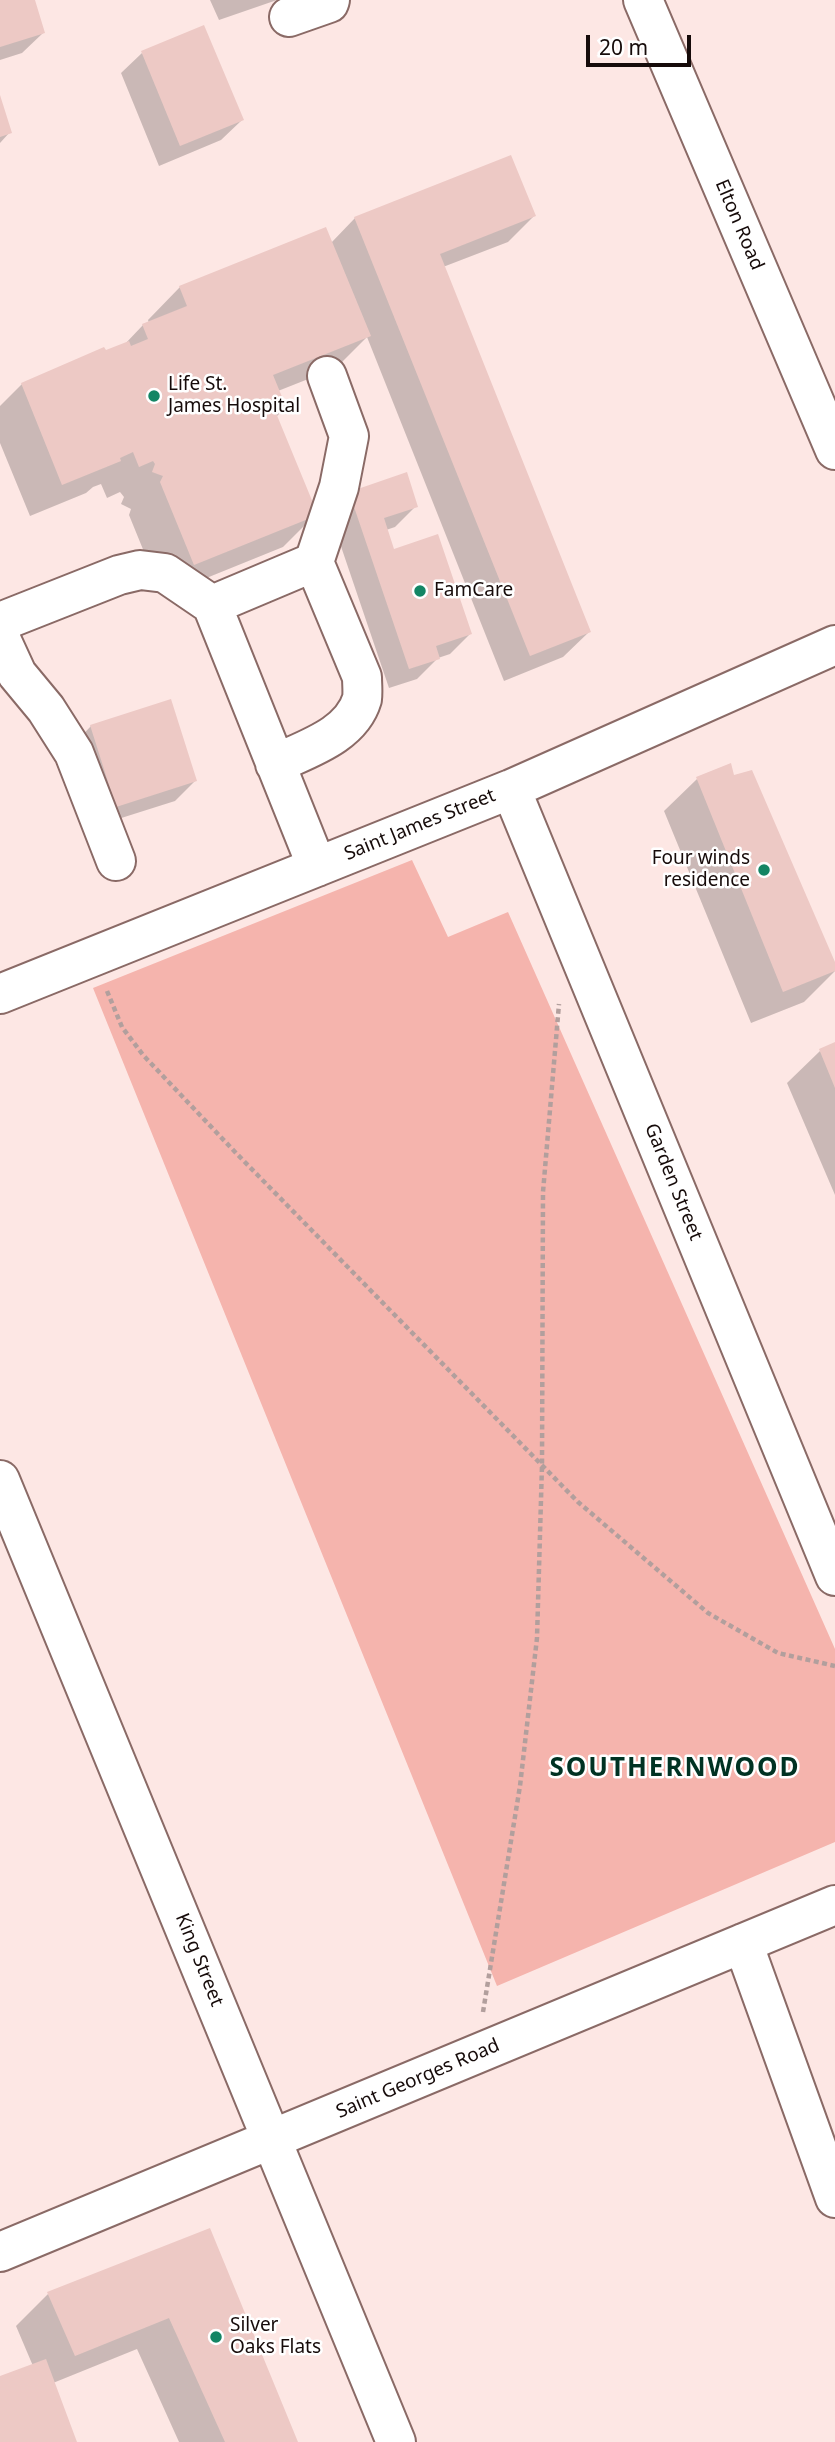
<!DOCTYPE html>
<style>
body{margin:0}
#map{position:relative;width:835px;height:2442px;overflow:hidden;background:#fde7e4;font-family:"Noto Sans",sans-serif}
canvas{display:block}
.scale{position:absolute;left:586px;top:35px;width:105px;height:32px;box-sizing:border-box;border:4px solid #160b0a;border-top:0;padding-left:9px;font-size:21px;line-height:24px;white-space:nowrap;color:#160b0a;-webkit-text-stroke:5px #fff;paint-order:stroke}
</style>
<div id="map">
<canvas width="835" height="2442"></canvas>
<div class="scale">20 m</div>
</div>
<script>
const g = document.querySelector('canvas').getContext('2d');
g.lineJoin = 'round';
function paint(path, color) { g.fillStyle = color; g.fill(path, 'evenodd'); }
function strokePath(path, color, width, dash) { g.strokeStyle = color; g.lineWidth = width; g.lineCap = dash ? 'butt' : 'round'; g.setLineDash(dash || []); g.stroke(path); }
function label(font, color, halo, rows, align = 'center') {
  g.font = font + ' "Noto Sans",sans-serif'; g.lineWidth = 5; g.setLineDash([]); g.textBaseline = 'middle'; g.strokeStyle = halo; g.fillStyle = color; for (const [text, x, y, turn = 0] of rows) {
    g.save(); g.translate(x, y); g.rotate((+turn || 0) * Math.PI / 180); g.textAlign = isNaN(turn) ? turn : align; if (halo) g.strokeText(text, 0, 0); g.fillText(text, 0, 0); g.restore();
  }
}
const green = new Path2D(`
 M 412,860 L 448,937 L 508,912 L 835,1649 L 835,1842 L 497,1986 L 93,988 Z`);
const shadow = new Path2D(`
 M 0,0 L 33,0 L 43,33 L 22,53 L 0,60 Z
 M 210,0 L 277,0 L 219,20 Z
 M 142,53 L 242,120 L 221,140 L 159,166 L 121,73 Z
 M 0,99 L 10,132 L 0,143 Z
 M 534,216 L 508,242 L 443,267 L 589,632 L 563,657 L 504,681 L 367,337 L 336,368 L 278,391 L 285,408 L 276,417 L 315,515 L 283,547 L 162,596 L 129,515 L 131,509 L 121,504 L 124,497 L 120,492 L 107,498 L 101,484 L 93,487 L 86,493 L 30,516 L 0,443 L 0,406 L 22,384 L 124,345 L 143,325 L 149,323 L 148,320 L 180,287 L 331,243 L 355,218 Z
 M 350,493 L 416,506 L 395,527 L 386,530 L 393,551 L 470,634 L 450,654 L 438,658 L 417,679 L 389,688 L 330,514 Z
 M 91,726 L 195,781 L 175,801 L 96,826 L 71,747 Z
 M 730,765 L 733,778 L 835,967 L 835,971 L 804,1002 L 751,1023 L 664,811 L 697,779 Z
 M 835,1044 L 835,1195 L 787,1083 L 820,1051 Z
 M 209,2230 L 296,2442 L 179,2442 L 137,2349 L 53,2383 L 75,2442 L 0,2442 L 0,2378 L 33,2366 L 16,2326 L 48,2294 Z`);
const building = new Path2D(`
 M 0,0 L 35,0 L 45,33 L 0,47 Z
 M 204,25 L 244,120 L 180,146 L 141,51 Z
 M 0,95 L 12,133 L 0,137 Z
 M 511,155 L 536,216 L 440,254 L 591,632 L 530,656 L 354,217 Z
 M 326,227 L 371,336 L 273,375 L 287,409 L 276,413 L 318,515 L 194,565 L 160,482 L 163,476 L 152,472 L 155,464 L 153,461 L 139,467 L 133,452 L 120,458 L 121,461 L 62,485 L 21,383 L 104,347 L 106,350 L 129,341 L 131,346 L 148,339 L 142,324 L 187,306 L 179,286 Z
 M 407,472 L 418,507 L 384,518 L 394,549 L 438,534 L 472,634 L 436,646 L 440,659 L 409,669 L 349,492 Z
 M 171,699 L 197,781 L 116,807 L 90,725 Z
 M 731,763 L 734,775 L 752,770 L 835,962 L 835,971 L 783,992 L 696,777 Z
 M 835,1042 L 835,1088 L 819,1049 Z
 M 210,2228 L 298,2442 L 225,2442 L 169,2318 L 75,2356 L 47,2292 Z
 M 46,2359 L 77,2442 L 0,2442 L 0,2376 Z`);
const path = new Path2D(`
 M 107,991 L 122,1027 L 143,1055 L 236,1153 L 578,1502 L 708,1613 L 778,1653 L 835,1666
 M 483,2012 L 520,1786 L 537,1638 L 542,1465 L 543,1192 L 559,1004`);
const minor = new Path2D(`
 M 643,0 L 835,450
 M 289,17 L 329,3 L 330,0
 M 212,605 L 314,562 L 339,487 L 349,436 L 327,376
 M 0,622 L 119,575 L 140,570 L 165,573 L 212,605 L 317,867
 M 0,637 L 17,674 L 46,709 L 74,753 L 116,861
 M 275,764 C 306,749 351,736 362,699 C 363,692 362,684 362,677 L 314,562
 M 511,789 L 835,1576
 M 0,994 L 511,789 L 835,645
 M 0,1480 L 396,2442
 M 743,1943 L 835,2198
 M 0,2252 L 835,1905`);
const markers = [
 [154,396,7,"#148564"],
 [420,591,7,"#148564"],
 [764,870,7,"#148564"],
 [216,2337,7,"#148564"]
];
const streetNames = [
 ["Elton Road",739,225,67],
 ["Saint James Street",420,825,-22],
 ["Garden Street",673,1182,68],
 ["King Street",199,1960,68],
 ["Saint Georges Road",418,2079,-23]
];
const poiNames = [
 ["Life St.",168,385],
 ["James Hospital",168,407],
 ["FamCare",434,591],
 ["Four winds",750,859,"right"],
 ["residence",750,881,"right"],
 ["Silver",230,2326],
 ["Oaks Flats",230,2348]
];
const districtNames = [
 ["SOUTHERNWOOD",675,1769]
];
paint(green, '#f5b4ad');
paint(shadow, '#0003');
paint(building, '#edc9c5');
strokePath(minor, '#8a6a66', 42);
strokePath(path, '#b29f9d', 4.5, [5, 3.5]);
strokePath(minor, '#fff', 38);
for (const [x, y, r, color] of markers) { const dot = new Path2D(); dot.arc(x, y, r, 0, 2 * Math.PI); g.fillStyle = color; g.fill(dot); strokePath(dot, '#fff', 2.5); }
label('19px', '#160b0a', '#fff', streetNames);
label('19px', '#160b0a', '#fff', poiNames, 'left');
g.letterSpacing = '2px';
label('bold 26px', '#003223', '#fff', districtNames);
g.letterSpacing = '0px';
</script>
